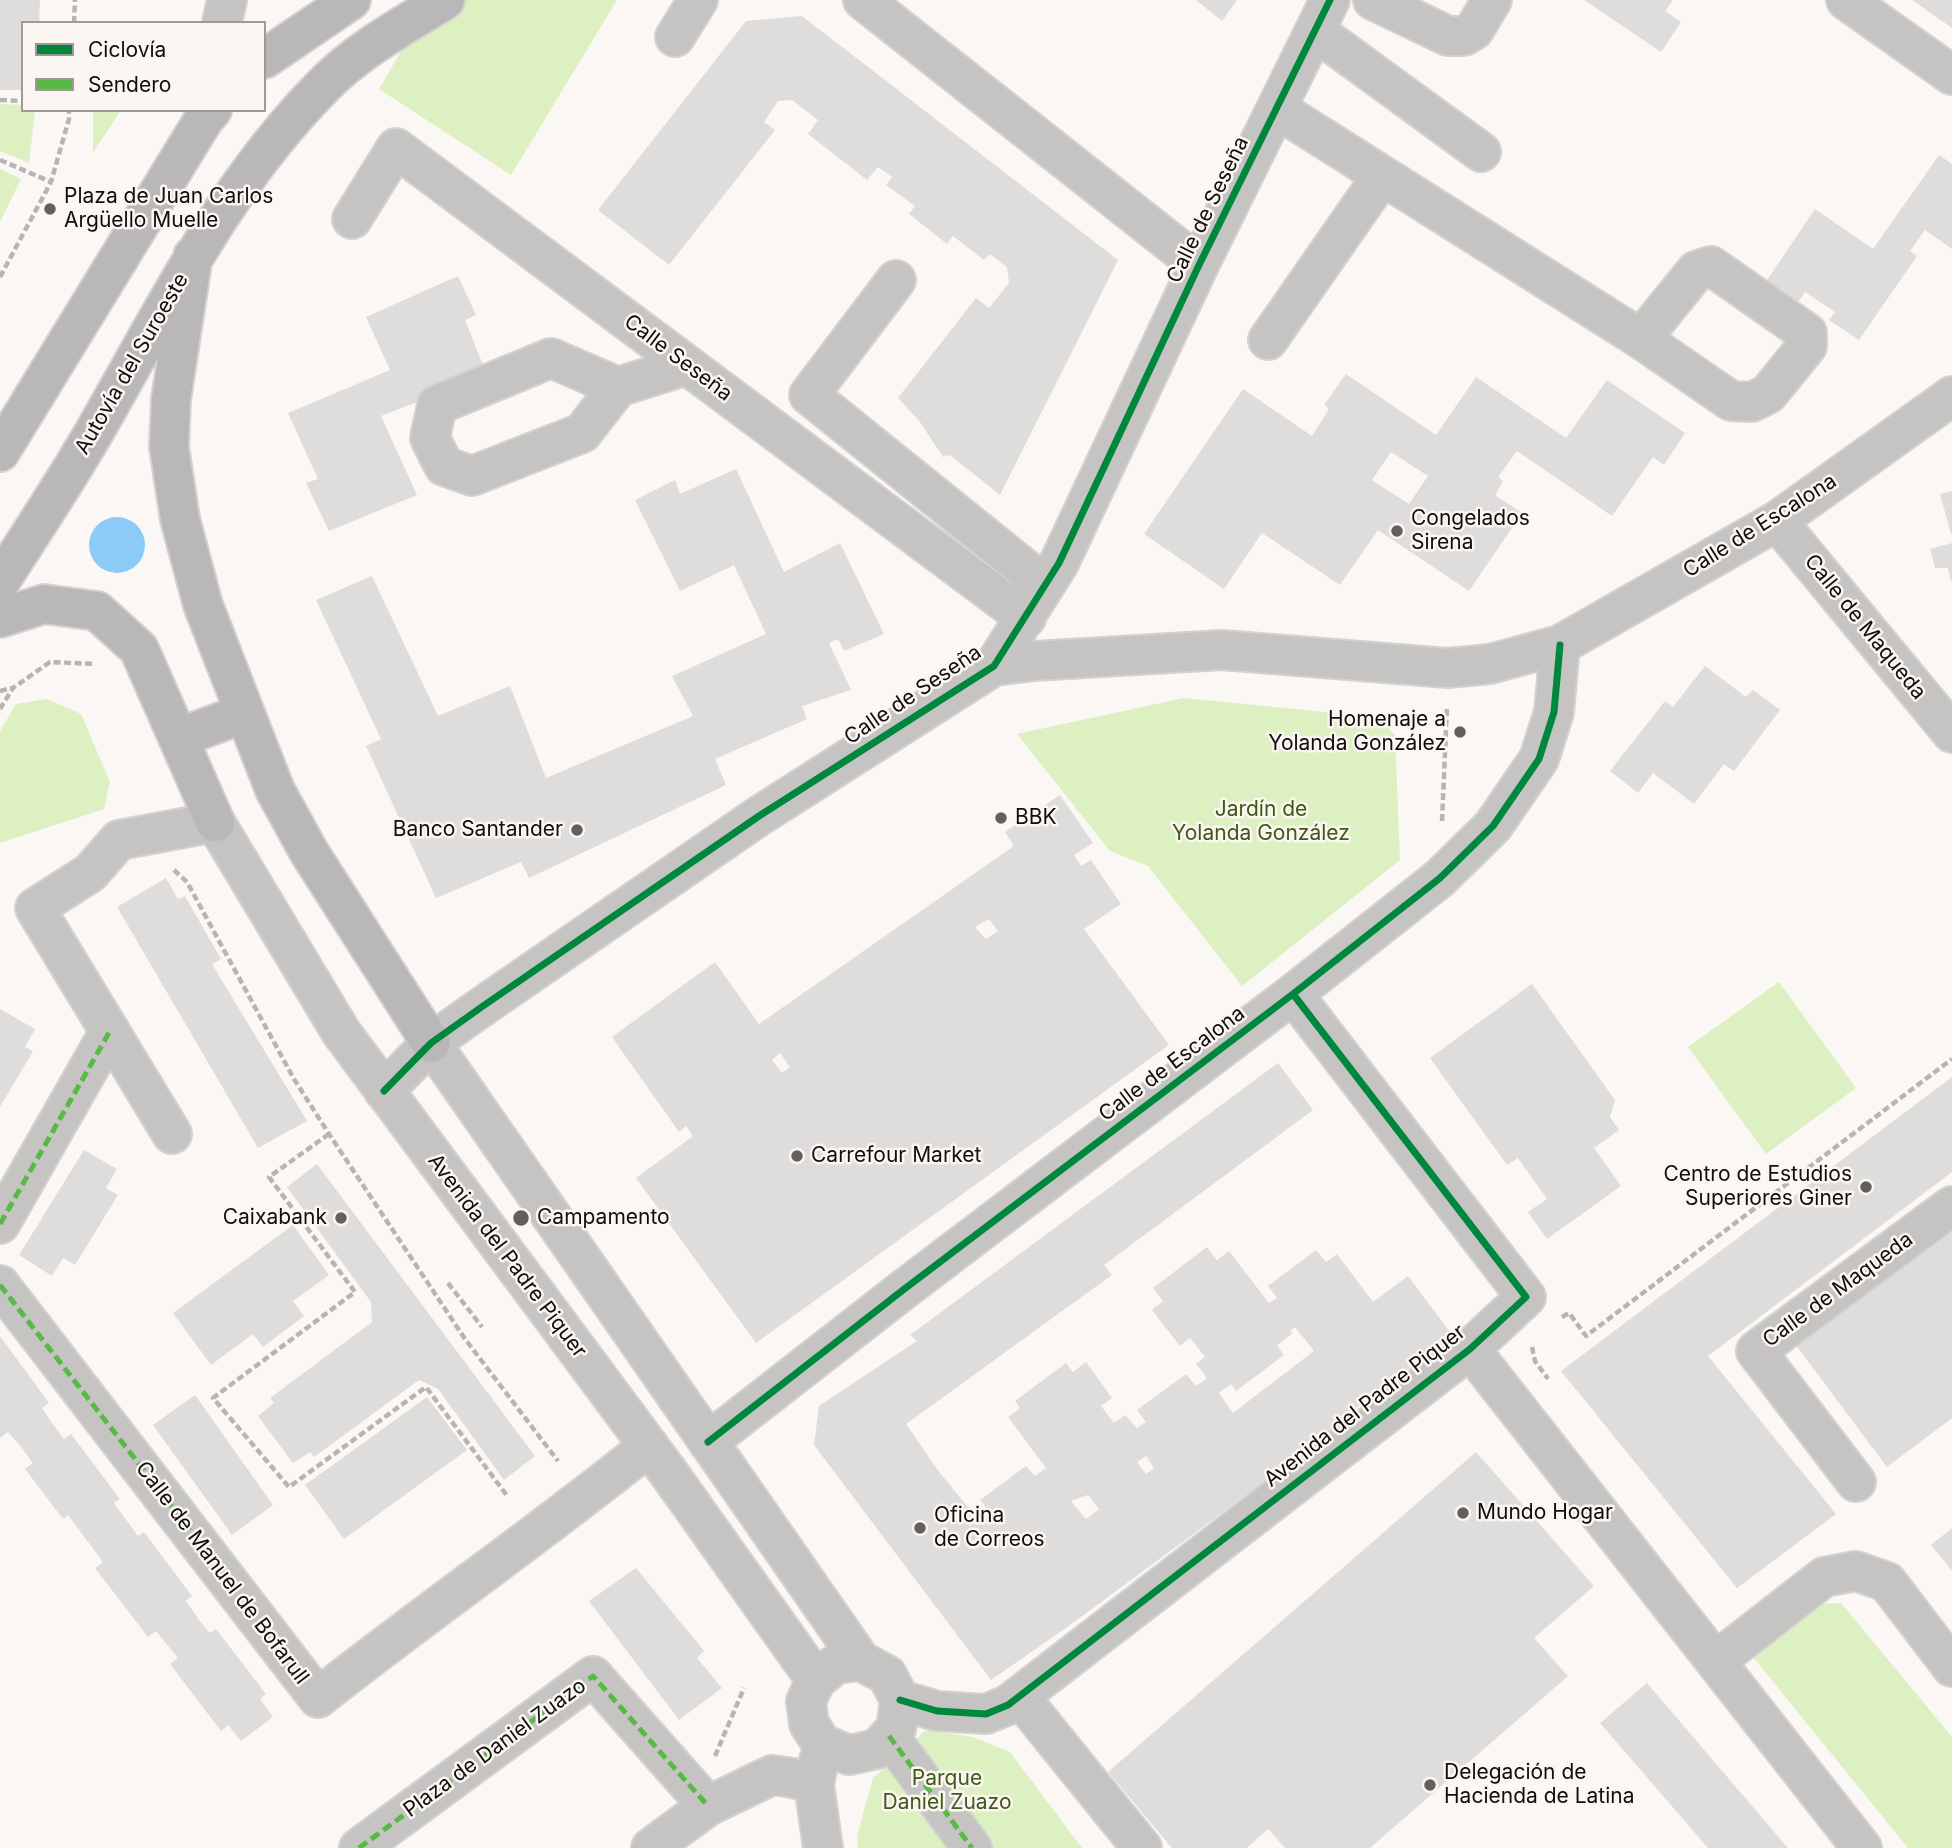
<!DOCTYPE html>
<meta charset="utf-8">
<style>
body{margin:0}
#map{position:relative;width:1952px;height:1848px;overflow:hidden;background:#faf7f4;font-family:Inter,sans-serif}
canvas{display:block}
.legend{position:absolute;left:21px;top:21px;width:245px;height:91px;box-sizing:border-box;background:#fcf6f2;border:2px solid #9e9996;margin:0;padding:9px 12px;list-style:none;font-size:21px;color:#100e0d}
.legend li{display:flex;align-items:center;gap:14px;height:35px}
.legend b{width:35px;border:2px solid #9e9996}
</style>
<div id="map">
<canvas width="1952" height="1848"></canvas>
<ul class="legend">
<li><b style="height:9px;background:#00873e"></b>Ciclovía</li>
<li><b style="height:9px;background:#58b947"></b>Sendero</li>
</ul>
</div>
<script>
const g = document.querySelector('canvas').getContext('2d');
g.lineJoin = 'round';
function paint(path, color) { g.fillStyle = color; g.fill(path, 'evenodd'); }
function strokePath(path, color, width, dash) { g.strokeStyle = color; g.lineWidth = width; g.lineCap = dash ? 'butt' : 'round'; g.setLineDash(dash || []); g.stroke(path); }
function label(font, color, halo, rows, align = 'center') {
  g.font = font + ' Inter,sans-serif'; g.lineWidth = 5; g.setLineDash([]); g.textBaseline = 'middle'; g.strokeStyle = halo; g.fillStyle = color; for (const [text, x, y, turn = 0] of rows) {
    g.save(); g.translate(x, y); g.rotate((+turn || 0) * Math.PI / 180); g.textAlign = isNaN(turn) ? turn : align; if (halo) g.strokeText(text, 0, 0); g.fillText(text, 0, 0); g.restore();
  }
}
const green = new Path2D(`
 M 431,0 L 617,0 L 511,175 L 379,89 Z
 M 0,104 L 23,105 L 23,110 L 35,110 L 29,163 L 0,151 Z
 M 93,110 L 121,110 L 93,153 Z
 M 0,169 L 21,179 L 0,222 Z
 M 1184,698 L 1377,717 L 1395,735 L 1400,860 L 1242,986 L 1148,866 L 1110,851 L 1017,734 Z
 M 47,699 L 81,714 L 110,782 L 104,809 L 0,843 L 0,731 L 16,704 Z
 M 1779,982 L 1856,1088 L 1766,1154 L 1688,1047 Z
 M 1841,1603 L 1952,1737 L 1952,1848 L 1908,1848 L 1753,1657 L 1817,1604 Z
 M 926,1730 L 973,1737 L 1010,1752 L 1082,1848 L 858,1848 L 857,1836 L 873,1778 Z`);
const water = new Path2D(`
 M89 545a28 28 0 1 1 56 0a28 28 0 1 1-56 0Z`);
const building = new Path2D(`
 M 0,0 L 40,0 L 39,23 L 23,23 L 23,90 L 0,90 Z
 M 1196,0 L 1237,0 L 1222,21 Z
 M 1584,0 L 1673,0 L 1665,11 L 1681,22 L 1661,52 Z
 M 1912,0 L 1952,0 L 1952,28 Z
 M 802,16 L 1118,260 L 1000,495 L 950,455 L 943,457 L 920,422 L 898,398 L 976,298 L 989,308 L 1009,283 L 1007,267 L 990,254 L 984,260 L 953,236 L 947,244 L 909,214 L 915,206 L 886,185 L 892,177 L 878,167 L 867,180 L 808,134 L 818,120 L 792,100 L 778,101 L 764,122 L 775,130 L 669,265 L 598,210 L 746,21 Z
 M 1939,155 L 1952,164 L 1952,249 L 1925,230 L 1910,251 L 1917,256 L 1859,340 L 1829,320 L 1835,312 L 1805,292 L 1791,313 L 1759,292 L 1815,209 L 1873,249 Z
 M 458,276 L 476,315 L 465,320 L 487,375 L 381,416 L 417,495 L 329,531 L 306,483 L 318,479 L 288,413 L 390,370 L 366,317 Z
 M 1346,374 L 1436,435 L 1476,377 L 1566,438 L 1607,380 L 1685,433 L 1664,465 L 1653,457 L 1612,516 L 1517,451 L 1498,477 L 1503,481 L 1495,495 L 1522,513 L 1469,591 L 1378,530 L 1340,585 L 1262,533 L 1224,589 L 1144,534 L 1243,389 L 1312,436 L 1329,409 L 1324,405 ZM 1391,452 L 1428,476 L 1409,504 L 1372,480 Z
 M 736,469 L 784,572 L 840,543 L 884,634 L 844,651 L 838,639 L 829,643 L 851,690 L 802,706 L 807,719 L 715,759 L 726,785 L 529,878 L 521,862 L 436,898 L 366,746 L 381,739 L 316,600 L 372,576 L 438,716 L 510,686 L 546,778 L 693,716 L 672,676 L 766,634 L 734,565 L 680,591 L 635,500 L 675,480 L 680,494 Z
 M 1952,491 L 1952,534 L 1951,534 L 1940,494 Z
 M 1952,543 L 1952,581 L 1951,581 L 1948,568 L 1935,568 L 1930,549 Z
 M 1705,666 L 1746,697 L 1753,690 L 1780,710 L 1734,771 L 1724,764 L 1694,804 L 1653,773 L 1638,793 L 1610,771 L 1665,701 L 1673,707 Z
 M 1060,795 L 1093,843 L 1074,855 L 1081,866 L 1091,860 L 1121,904 L 1084,929 L 1169,1045 L 756,1343 L 636,1178 L 693,1136 L 686,1126 L 679,1132 L 612,1037 L 715,962 L 759,1024 L 1014,846 L 1005,832 ZM 989,919 L 998,931 L 986,939 L 975,927 ZM 780,1053 L 790,1067 L 782,1073 L 772,1060 Z
 M 166,878 L 178,899 L 185,896 L 221,959 L 212,964 L 307,1121 L 258,1148 L 117,907 Z
 M 1532,984 L 1615,1100 L 1610,1117 L 1619,1130 L 1594,1148 L 1621,1186 L 1547,1239 L 1528,1212 L 1547,1199 L 1518,1158 L 1507,1165 L 1430,1058 Z
 M 0,1009 L 35,1029 L 25,1047 L 33,1051 L 0,1107 Z
 M 1278,1063 L 1313,1110 L 1104,1265 L 1112,1275 L 906,1424 L 937,1469 L 978,1520 L 990,1512 L 980,1500 L 1026,1466 L 1035,1476 L 1046,1468 L 1008,1417 L 1020,1408 L 1015,1401 L 1066,1363 L 1073,1372 L 1086,1362 L 1112,1398 L 1101,1406 L 1114,1423 L 1125,1415 L 1137,1428 L 1146,1422 L 1137,1410 L 1186,1374 L 1196,1386 L 1207,1378 L 1196,1364 L 1205,1357 L 1190,1338 L 1180,1346 L 1152,1310 L 1163,1301 L 1153,1288 L 1207,1247 L 1217,1260 L 1229,1251 L 1269,1303 L 1277,1298 L 1268,1286 L 1316,1250 L 1326,1262 L 1337,1254 L 1373,1302 L 1408,1276 L 1453,1336 L 1345,1416 L 1350,1418 L 1268,1479 L 1066,1628 L 991,1680 L 814,1445 L 819,1406 L 917,1341 L 910,1335 ZM 1295,1327 L 1314,1351 L 1233,1413 L 1219,1393 L 1231,1384 L 1236,1391 L 1284,1355 L 1277,1345 L 1293,1333 L 1290,1331 ZM 1146,1456 L 1154,1468 L 1146,1474 L 1137,1462 ZM 1088,1495 L 1099,1509 L 1086,1519 L 1071,1501 Z
 M 1952,1077 L 1952,1172 L 1708,1356 L 1836,1514 L 1737,1588 L 1561,1371 Z
 M 84,1150 L 117,1169 L 106,1188 L 118,1195 L 75,1265 L 63,1258 L 52,1276 L 19,1255 Z
 M 317,1164 L 535,1456 L 504,1480 L 438,1389 L 419,1380 L 314,1457 L 310,1452 L 293,1463 L 258,1416 L 274,1403 L 270,1398 L 372,1322 L 371,1302 L 287,1187 Z
 M 293,1225 L 329,1275 L 293,1301 L 304,1316 L 263,1347 L 253,1334 L 211,1365 L 173,1313 Z
 M 1952,1225 L 1952,1418 L 1887,1467 L 1795,1344 Z
 M 0,1336 L 49,1403 L 42,1408 L 52,1423 L 64,1439 L 71,1434 L 120,1499 L 114,1503 L 138,1536 L 144,1532 L 192,1596 L 186,1601 L 199,1620 L 210,1633 L 216,1629 L 266,1694 L 260,1699 L 273,1717 L 241,1741 L 228,1725 L 221,1731 L 170,1664 L 178,1658 L 156,1631 L 148,1637 L 95,1568 L 103,1562 L 68,1515 L 63,1519 L 25,1469 L 33,1463 L 21,1447 L 8,1432 L 0,1438 Z
 M 195,1395 L 273,1505 L 232,1535 L 153,1425 Z
 M 427,1397 L 467,1450 L 344,1539 L 305,1485 Z
 M 1476,1452 L 1594,1586 L 1534,1638 L 1568,1676 L 1370,1848 L 1285,1848 L 1268,1829 L 1247,1848 L 1172,1848 L 1108,1772 Z
 M 1952,1528 L 1952,1571 L 1931,1545 Z
 M 636,1568 L 704,1651 L 697,1658 L 722,1688 L 679,1720 L 589,1601 Z
 M 1647,1683 L 1788,1848 L 1708,1848 L 1600,1723 Z`);
const path = new Path2D(`
 M 74,23 L 75,0
 M 0,100 L 23,101
 M 0,160 L 51,182
 M 0,277 L 51,182 L 69,119 L 69,110
 M 0,691 L 12,688
 M 0,709 L 13,688 L 50,662 L 95,664
 M 1442,821 L 1447,707
 M 174,870 L 187,882 L 294,1079 L 329,1134 L 465,1339 L 558,1461
 M 329,1134 L 269,1177 L 355,1292 L 213,1398 L 289,1487 L 426,1387 L 508,1497
 M 448,1283 L 482,1327
 M 1562,1317 L 1569,1313 L 1586,1336 L 1952,1059
 M 1532,1347 L 1535,1361 L 1548,1379
 M 715,1756 L 744,1688`);
const minor = new Path2D(`
 M 863,0 L 1199,265
 M 1373,0 L 1448,36 L 1464,36 L 1474,30 L 1492,0
 M 1846,0 L 1952,75
 M 222,23 L 227,0
 M 1315,31 L 1481,152
 M 675,37 L 698,0
 M 1277,109 L 1641,339 L 1731,401 L 1752,402 L 1768,394 L 1807,346 L 1807,333 L 1711,266 L 1696,271 L 1641,339
 M 352,219 L 396,148 L 1026,618
 M 896,280 L 809,395 L 1045,585
 M 1268,340 L 1382,176
 M 618,387 L 582,433 L 472,476 L 444,466 L 430,438 L 437,405 L 551,358 L 618,387 L 687,365
 M 1777,521 L 1952,733
 M 994,666 L 1034,661 L 1222,650 L 1448,668 L 1490,664 L 1560,645 L 1777,521 L 1952,396
 M 431,1043 L 861,1661
 M 384,1091 L 431,1043 L 483,1006 L 759,816 L 994,666 L 1059,563 L 1199,265 L 1330,0
 M 172,1134 L 35,908 L 90,873 L 119,840 L 215,822 L 341,1032 L 668,1472 L 816,1680
 M 0,1224 L 110,1031
 M 0,1285 L 318,1698 C 427,1612 541,1533 649,1446
 M 1470,1349 L 1862,1848
 M 708,1442 L 903,1290 L 1293,994 L 1440,878 L 1493,826 L 1539,759 L 1554,712 L 1560,645
 M 1856,1482 L 1756,1351 L 1952,1206
 M 861,1661 L 887,1675 L 900,1700 L 896,1729 L 877,1749 L 849,1755 L 822,1744 L 809,1724 L 806,1701 L 816,1680 L 836,1664 Z
 M 1716,1661 L 1824,1577 L 1856,1571 L 1887,1582 L 1952,1667
 M 1019,1696 L 1142,1848
 M 900,1700 L 937,1711 L 986,1714 L 1008,1705 L 1470,1349 L 1526,1297 L 1293,994
 M 889,1736 L 972,1848
 M 819,1760 L 814,1784 L 823,1848
 M 359,1848 L 593,1676 L 708,1806
 M 651,1848 L 708,1806 L 772,1775 L 793,1778 L 814,1784`);
const highway = new Path2D(`
 M 264,59 L 351,0
 M 193,256 L 171,399 L 169,447 L 180,519 L 203,605 L 275,790 L 309,852 L 431,1043
 M 0,452 L 204,119 L 212,110
 M 0,582 C 31,533 64,484 93,434 C 163,313 224,185 324,85 C 358,50 403,26 445,0
 M 0,618 L 44,604 L 97,611 L 139,649 L 215,822
 M 178,738 L 245,713`);
const quiet = new Path2D(`
 M 0,1224 L 110,1031
 M 0,1285 L 226,1576
 M 889,1736 L 972,1848
 M 359,1848 L 593,1676 L 708,1806`);
const cycleway = new Path2D(`
 M 384,1091 L 431,1043 L 483,1006 L 759,816 L 994,666 L 1059,563 L 1199,265 L 1330,0
 M 708,1442 L 903,1290 L 1293,994 L 1440,878 L 1493,826 L 1539,759 L 1554,712 L 1560,645
 M 900,1700 L 937,1711 L 986,1714 L 1008,1705 L 1470,1349 L 1526,1297 L 1293,994`);
const markers = [
 [50,209,7,"#62605e"],
 [1397,531,7,"#62605e"],
 [1460,732,7,"#62605e"],
 [1001,818,7,"#62605e"],
 [577,830,7,"#62605e"],
 [797,1156,7,"#62605e"],
 [1866,1187,7,"#62605e"],
 [341,1218,7,"#62605e"],
 [521,1218,9,"#62605e"],
 [1463,1513,7,"#62605e"],
 [920,1528,7,"#62605e"],
 [1430,1785,7,"#62605e"]
];
const poiNames = [
 ["Plaza de Juan Carlos",64,197],
 ["Argüello Muelle",64,221],
 ["Congelados",1411,519],
 ["Sirena",1411,543],
 ["Homenaje a",1446,720,"right"],
 ["Yolanda González",1446,744,"right"],
 ["BBK",1015,818],
 ["Banco Santander",563,830,"right"],
 ["Carrefour Market",811,1156],
 ["Centro de Estudios",1852,1175,"right"],
 ["Superiores Giner",1852,1199,"right"],
 ["Caixabank",327,1218,"right"],
 ["Campamento",537,1218],
 ["Mundo Hogar",1477,1513],
 ["Oficina",934,1516],
 ["de Correos",934,1540],
 ["Delegación de",1444,1773],
 ["Hacienda de Latina",1444,1797]
];
const streetNames = [
 ["Calle de Seseña",1208,210,-64],
 ["Calle Seseña",678,358,37],
 ["Autovía del Suroeste",132,364,-60],
 ["Calle de Escalona",1760,526,-32],
 ["Calle de Maqueda",1865,627,51],
 ["Calle de Seseña",913,695,-34],
 ["Calle de Escalona",1172,1064,-37],
 ["Avenida del Padre Piquer",507,1256,53],
 ["Calle de Maqueda",1838,1290,-36],
 ["Avenida del Padre Piquer",1365,1406,-38],
 ["Calle de Manuel de Bofarull",222,1573,53],
 ["Plaza de Daniel Zuazo",495,1748,-36]
];
const parkNames = [
 ["Jardín de",1261,810],
 ["Yolanda González",1261,834],
 ["Parque",947,1779],
 ["Daniel Zuazo",947,1803]
];
paint(green, '#ddf0c1');
paint(water, '#8bcbf8');
paint(building, '#dfdddb');
strokePath(minor, '#d4d2d0', 42);
strokePath(highway, '#d4d2d0', 42);
strokePath(path, '#b6b5b4', 4.5, [7, 3.5]);
strokePath(minor, '#c5c4c3', 38);
strokePath(highway, '#b9b7b7', 38);
strokePath(quiet, '#58b947', 5, [10, 5]);
strokePath(cycleway, '#00873e', 7);
for (const [x, y, r, color] of markers) { const dot = new Path2D(); dot.arc(x, y, r, 0, 2 * Math.PI); g.fillStyle = color; g.fill(dot); strokePath(dot, '#fcf6f2', 2.5); }
label('21px', '#100e0d', '#fcf6f2', poiNames, 'left');
label('21px', '#100e0d', '#fcf6f2', streetNames);
label('21px', '#405919', '#fcf6f2', parkNames);
</script>
